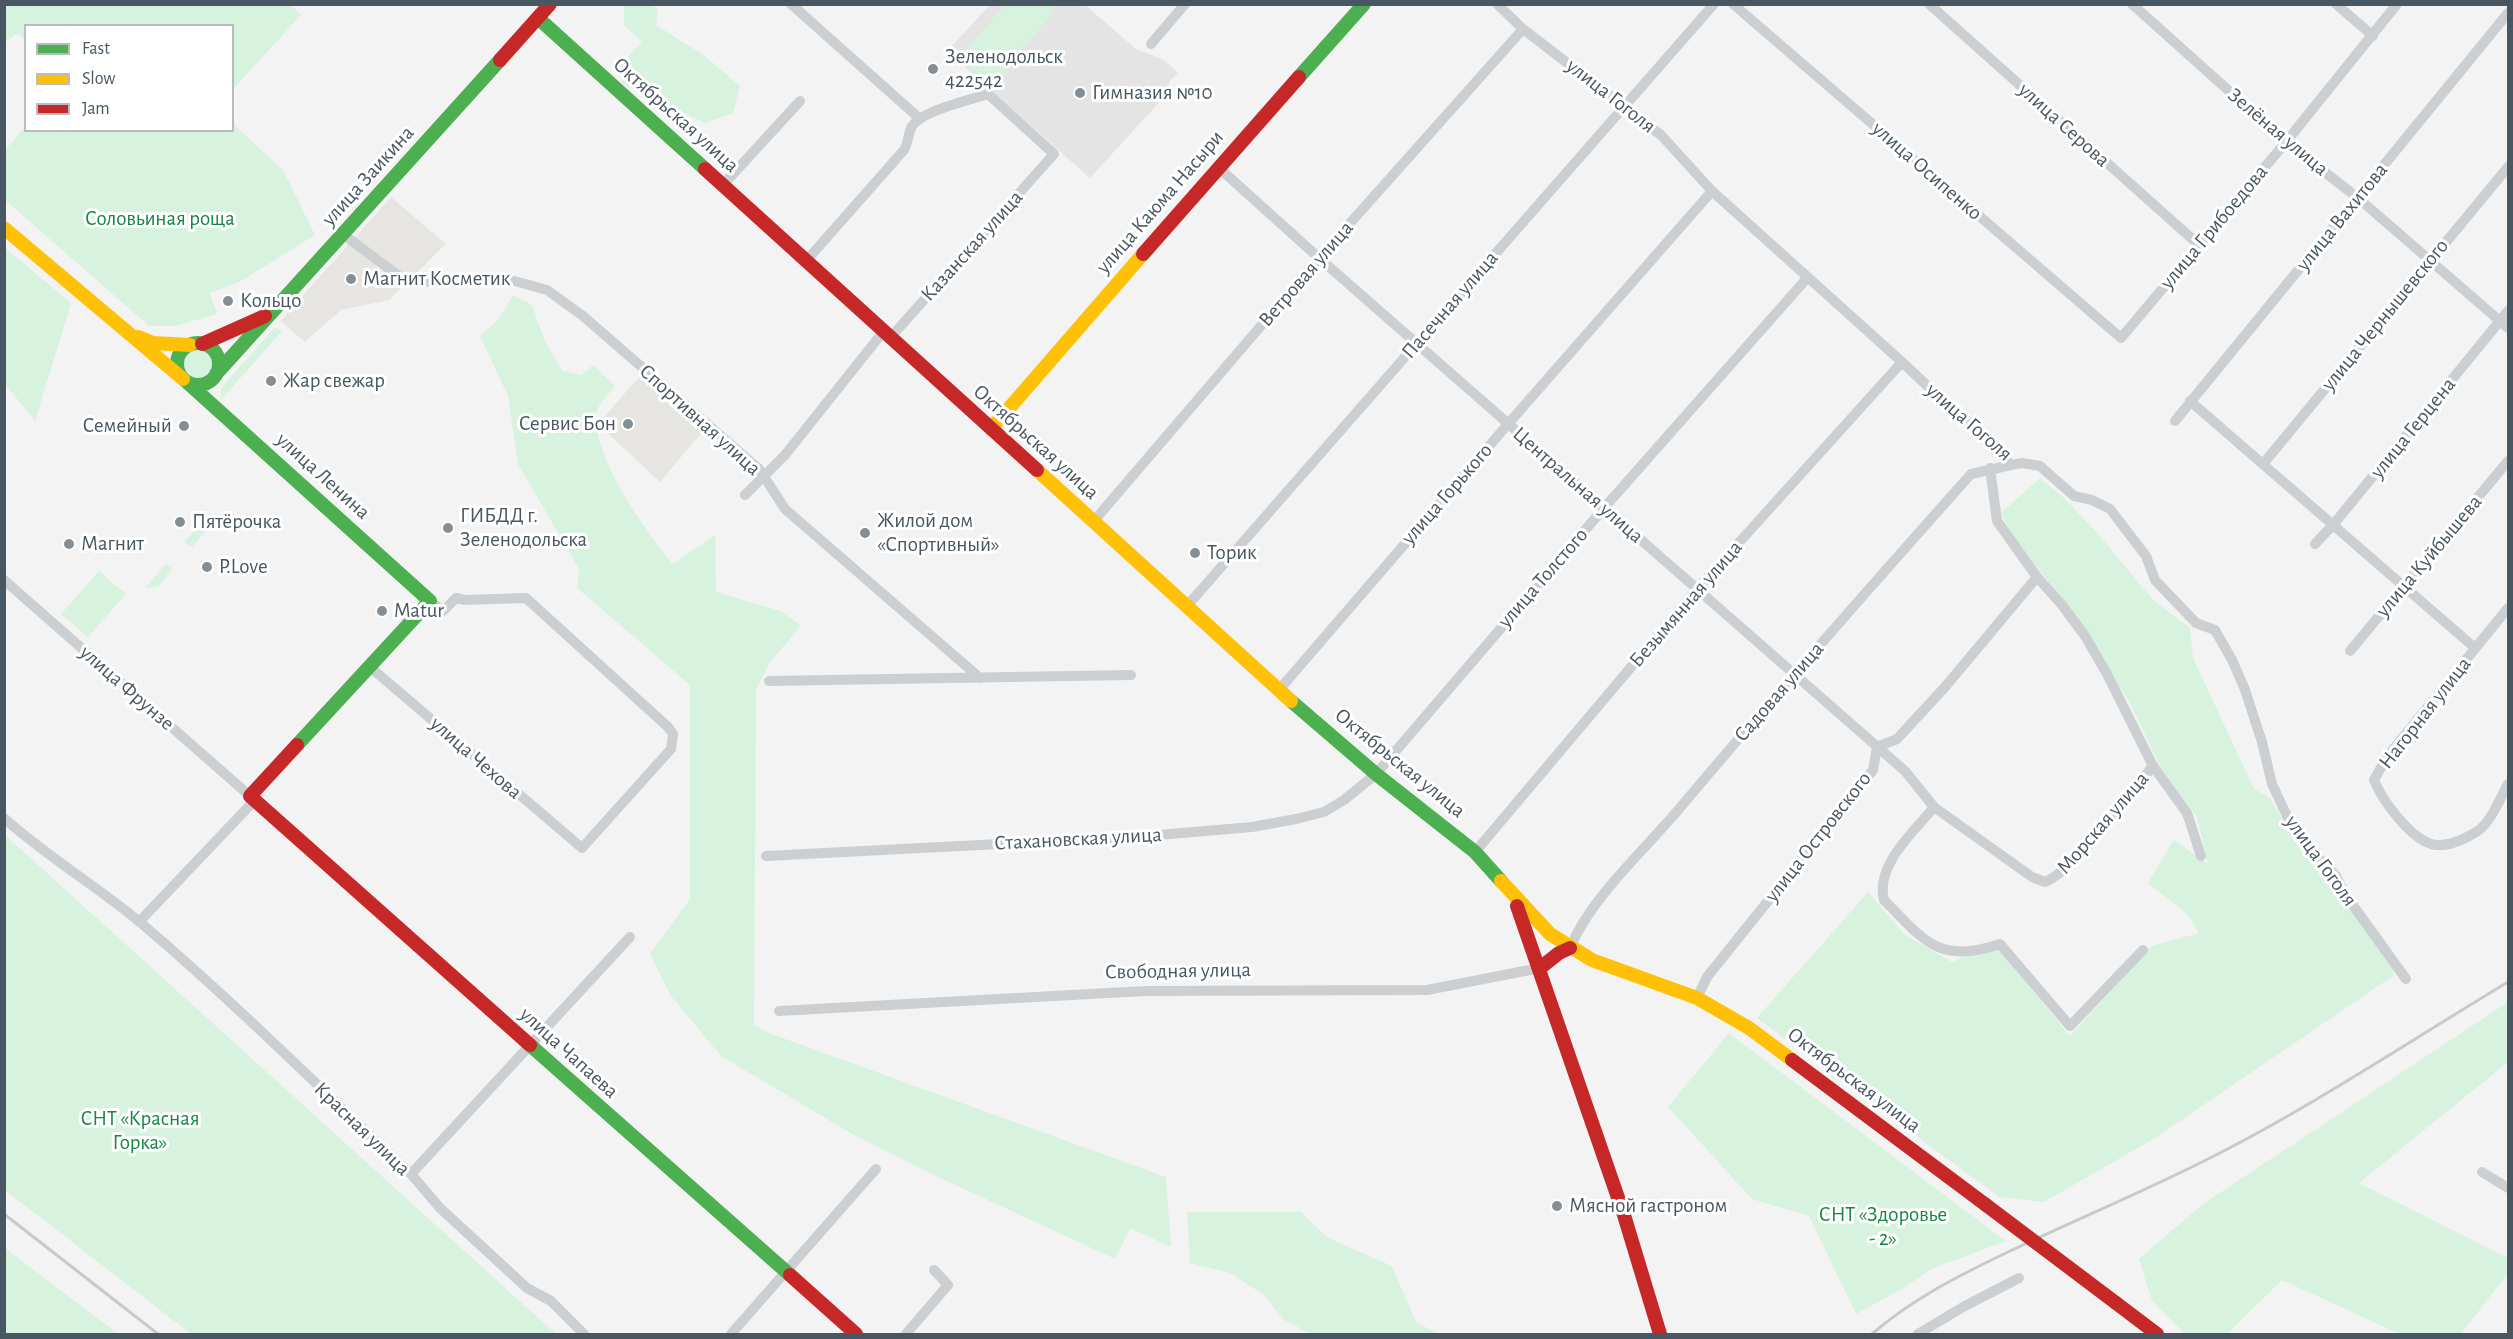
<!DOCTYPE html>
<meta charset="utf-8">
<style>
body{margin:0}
#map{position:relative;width:2513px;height:1339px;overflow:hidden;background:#f3f3f3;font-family:"Alegreya Sans",sans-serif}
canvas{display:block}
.frame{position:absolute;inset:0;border:6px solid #485761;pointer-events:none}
.legend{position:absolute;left:24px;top:24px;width:210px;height:108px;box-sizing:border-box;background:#fff;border:2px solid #b6bcc0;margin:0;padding:8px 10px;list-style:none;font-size:18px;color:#485761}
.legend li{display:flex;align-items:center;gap:12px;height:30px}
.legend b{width:30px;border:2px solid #b6bcc0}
</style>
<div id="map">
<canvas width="2513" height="1339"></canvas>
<div class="frame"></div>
<ul class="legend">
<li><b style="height:8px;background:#4caf50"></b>Fast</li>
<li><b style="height:8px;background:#ffc107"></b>Slow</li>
<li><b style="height:8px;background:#c62828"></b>Jam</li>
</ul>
</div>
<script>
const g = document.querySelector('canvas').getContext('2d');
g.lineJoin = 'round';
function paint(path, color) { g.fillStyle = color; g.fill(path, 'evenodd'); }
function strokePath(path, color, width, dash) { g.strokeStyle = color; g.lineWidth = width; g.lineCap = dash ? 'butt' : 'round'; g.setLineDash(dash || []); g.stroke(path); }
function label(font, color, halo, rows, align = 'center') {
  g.font = font + ' "Alegreya Sans",sans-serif'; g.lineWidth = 6; g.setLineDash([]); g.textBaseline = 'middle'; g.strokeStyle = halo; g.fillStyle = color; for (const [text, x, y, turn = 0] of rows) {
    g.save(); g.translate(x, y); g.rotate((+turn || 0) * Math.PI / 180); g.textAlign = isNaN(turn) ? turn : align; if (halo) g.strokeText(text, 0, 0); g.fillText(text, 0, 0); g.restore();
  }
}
const commercial = new Path2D(`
 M 391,197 L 446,244 L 389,300 L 341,310 L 305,342 L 280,321 Z
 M 640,376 L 703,431 L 660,482 L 598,424 Z`);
const education = new Path2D(`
 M 990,5 L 1085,5 L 1136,49 L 1164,60 L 1178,73 L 1170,81 L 1165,96 L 1090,178 L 947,51 Z`);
const green = new Path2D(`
 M 1006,4 L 1053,5 L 1052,15 L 999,75 C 988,80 977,76 970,66 L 968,47 Z
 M 291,5 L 301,15 L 233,89 L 232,26 L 26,26 L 25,39 L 18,33 L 5,42 L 5,5 Z
 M 624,5 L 653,5 L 658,11 L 656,25 L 705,56 L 740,86 L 733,113 L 706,123 L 648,98 L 622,83 L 619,66 L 642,42 L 624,25 Z
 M 233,124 L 283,170 L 315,235 L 241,281 L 210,293 L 217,314 L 175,326 L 149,326 L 5,200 L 5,150 L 25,127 L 26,130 L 232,130 Z
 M 4,247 L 71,303 L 35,421 L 5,384 Z
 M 513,295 L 532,305 L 545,342 L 563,371 L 581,375 L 593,365 L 615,386 C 610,393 598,404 597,412 C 591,457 646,530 672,564 L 715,535 L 716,592 L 781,611 L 801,626 L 770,662 L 756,690 L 754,1024 L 766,1032 L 1166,1177 L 1171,1247 L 1130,1228 L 1115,1259 L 936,1176 L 854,1135 L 721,1056 L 671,996 L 650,954 L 690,899 L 690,685 L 577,588 L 579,569 L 518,464 L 508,396 L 480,336 L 498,320 Z
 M 274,328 L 283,330 L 220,401 L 221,388 Z
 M184 364a14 14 0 1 1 28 0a14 14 0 1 1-28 0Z
 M 2040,478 L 2065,499 L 2099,535 L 2153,600 L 2190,628 L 2193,658 L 2254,789 L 2270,798 L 2299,848 L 2309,856 L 2394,962 L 2393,976 L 2155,1138 L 2044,1202 L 1999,1197 L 1757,1018 L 1868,892 L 1905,935 L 1952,962 L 1994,943 L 2070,1036 L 2152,946 L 2199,933 L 2186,913 L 2148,883 L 2174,840 L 2208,864 L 2197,818 L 2161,768 L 2130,703 L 2074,615 L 2010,532 L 2001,513 Z
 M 205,519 L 209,522 L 209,527 L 192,547 L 184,542 Z
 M 166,564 L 172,569 L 158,587 L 145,588 Z
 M 99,571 L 126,594 L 88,637 L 61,614 Z
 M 4,835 L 5,835 L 556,1334 L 191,1334 L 5,1190 Z
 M 2508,1002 L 2508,1062 L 2359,1183 L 2508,1258 L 2508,1273 L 2461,1334 L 2400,1334 L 2282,1280 L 2227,1334 L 2185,1334 L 2152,1301 L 2139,1259 L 2203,1204 Z
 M 1729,1033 L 2006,1241 L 1931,1269 L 1902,1289 L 1856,1314 L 1809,1216 L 1752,1199 L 1668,1107 Z
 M 1187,1212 L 1301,1212 L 1328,1238 L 1392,1266 L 1416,1322 L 1438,1334 L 1311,1334 L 1284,1320 L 1264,1295 L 1230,1273 L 1190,1263 Z
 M 4,1248 L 5,1248 L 118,1334 L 5,1334 Z`);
const street = new Path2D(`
 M 791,4 L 919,118
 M 1497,4 L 1523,29 L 1661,135 L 1712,191 L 1902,362 L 2011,465 L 2022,463 L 2040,466 L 2074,496 L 2092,500 L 2110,509 L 2146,556 L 2155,580 L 2196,623 L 2215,630 L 2232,660 L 2244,687 L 2262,742 L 2272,784 L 2295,833 L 2336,876 L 2347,897 L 2406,979
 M 1733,4 L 2121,338 L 2286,142 L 2397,4
 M 1929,4 L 2199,245
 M 2132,4 L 2286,142 L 2358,198 L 2508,328
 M 2336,4 L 2373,36
 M 1151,44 L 1185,4
 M 1218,167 L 1319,258 L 1905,771 L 1934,807 L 2032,877 L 2045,882 C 2076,869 2129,795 2153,766
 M 722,186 L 800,101
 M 344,235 L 407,282 L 511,280 L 547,290 L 583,316 L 759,469 L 785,509 L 980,678
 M 806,261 L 904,150 C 908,143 908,135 911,128 C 919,111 970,100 988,94 L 1054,154 L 890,338
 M 2190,401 L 2475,648
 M 2175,421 L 2508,13
 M 2263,464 L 2508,167
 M 1990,468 L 1997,521 L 2037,577 L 2062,605 L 2085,636 L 2107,674 L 2153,766 L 2187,813 L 2201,856
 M 745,495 L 785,455 L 883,332
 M 1093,522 L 1319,258 L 1523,29
 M 2315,544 L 2333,525 L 2508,311
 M 4,580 L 250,796
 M 1187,606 L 1714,4
 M 2508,608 L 2387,757 L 2374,780 C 2382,800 2412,842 2436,845 C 2450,846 2467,838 2479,830 C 2492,820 2500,798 2508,784
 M 2350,651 L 2508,461
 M 370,667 L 582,848 L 671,749 L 673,734 L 668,727 L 526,598 L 465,600 L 456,598 L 443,611 L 430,601
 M 769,681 L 1131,675
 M 1279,690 L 1508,424 L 1712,191
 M 1934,807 C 1914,832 1875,865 1884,900 C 1924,940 1938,965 2000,944 L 2070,1026 L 2143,950
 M 4,818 C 47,857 97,886 141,923 C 235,1003 322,1090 411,1174 L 440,1208 L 527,1288 L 551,1301 L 584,1334
 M 1475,852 L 1697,589 L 1902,362
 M 766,856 L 1135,837 L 1252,827 L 1296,819 L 1324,812 L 1344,800 L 1376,774 L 1604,508 L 1808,277
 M 139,922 L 255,800
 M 1570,948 C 1592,896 1642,853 1679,809 C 1774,696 1872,585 1971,474 L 2011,465
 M 1697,998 L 1707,977 L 1873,770 L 1877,747 L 1897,739 L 1945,687 L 2037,577
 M 779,1011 L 1145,991 L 1427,990 L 1540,968
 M 2482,1172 L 2508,1188
 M 411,1174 L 630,937
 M 731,1334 L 876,1169
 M 906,1334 L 948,1285 L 934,1270
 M 1918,1334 L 1963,1307 L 2019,1278`);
const fast = new Path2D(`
 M 538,18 L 705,169
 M 1299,77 L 1364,4
 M177 364a21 21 0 1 1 42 0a21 21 0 1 1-42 0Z
 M 216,374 L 500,60
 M 188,383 L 430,601 L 297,745
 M 1291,701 L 1376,774 L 1475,852 L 1501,881
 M 530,1045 L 790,1275`);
const slow = new Path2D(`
 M 4,228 L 183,379
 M 138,337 L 153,343 L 190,345
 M 991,429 L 1143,254
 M 1037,470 L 1291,701
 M 1501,881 L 1550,934 L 1592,960 L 1697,998 L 1749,1028 L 1792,1060`);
const jam = new Path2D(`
 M 500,60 L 550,4
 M 705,169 L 1037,470
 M 1143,254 L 1299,77
 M 202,344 L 265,316
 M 297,745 L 250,796 L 530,1045
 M 1517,906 L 1624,1215 L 1660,1334
 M 1540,968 L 1559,953 L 1570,948
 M 1792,1060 L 1986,1205
 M 790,1275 L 856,1334
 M 2116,1303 L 2157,1334`);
const rail = new Path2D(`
 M 4,1214 L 158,1334
 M 1872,1334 C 1912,1299 1960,1275 2008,1252 C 2073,1221 2138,1194 2202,1162 C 2307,1110 2408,1042 2508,982`);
const jamBridge = new Path2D(`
 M 1986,1205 L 2116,1303`);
const markers = [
 [933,69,6,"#848e94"],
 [1080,93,6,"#848e94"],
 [351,279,6,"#848e94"],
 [228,301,6,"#848e94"],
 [271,381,6,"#848e94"],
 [628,424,6,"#848e94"],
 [184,426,6,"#848e94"],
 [180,522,6,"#848e94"],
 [448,528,6,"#848e94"],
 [865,533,6,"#848e94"],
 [69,544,6,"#848e94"],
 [1195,553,6,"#848e94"],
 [207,567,6,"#848e94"],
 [382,611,6,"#848e94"],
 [1557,1206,6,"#848e94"]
];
const poiNames = [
 ["Зеленодольск",945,57],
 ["422542",945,81],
 ["Гимназия №10",1092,93],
 ["Магнит Косметик",363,279],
 ["Кольцо",240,301],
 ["Жар свежар",283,381],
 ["Сервис Бон",616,424,"right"],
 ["Семейный",172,426,"right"],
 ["ГИБДД г.",460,516],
 ["Зеленодольска",460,540],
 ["Жилой дом",877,521],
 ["«Спортивный»",877,545],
 ["Пятёрочка",192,522],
 ["Магнит",81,544],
 ["Торик",1207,553],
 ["P.Love",219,567],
 ["Matur",394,611],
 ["Мясной гастроном",1569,1206]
];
const streetNames = [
 ["улица Гоголя",1611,96,38],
 ["Октябрьская улица",676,115,42],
 ["улица Серова",2064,125,42],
 ["Зелёная улица",2278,132,40],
 ["улица Осипенко",1927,171,41],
 ["улица Заикина",368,176,-48],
 ["улица Каюма Насыри",1160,202,-49],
 ["улица Вахитова",2342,217,-51],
 ["улица Грибоедова",2214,227,-50],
 ["Казанская улица",972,246,-48],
 ["Ветровая улица",1306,274,-49],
 ["Пасечная улица",1450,305,-49],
 ["улица Чернышевского",2385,315,-51],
 ["Спортивная улица",700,420,42],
 ["улица Гоголя",1969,422,41],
 ["улица Герцена",2413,428,-51],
 ["Октябрьская улица",1036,442,42],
 ["улица Ленина",323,476,42],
 ["Центральная улица",1578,485,41],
 ["улица Горького",1447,494,-49],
 ["улица Куйбышева",2429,556,-50],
 ["улица Толстого",1543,578,-49],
 ["Безымянная улица",1686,604,-49],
 ["улица Фрунзе",127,688,41],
 ["Садовая улица",1779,692,-49],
 ["Нагорная улица",2425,713,-52],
 ["улица Чехова",476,758,41],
 ["Октябрьская улица",1400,763,39],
 ["Морская улица",2103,823,-49],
 ["улица Островского",1818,837,-52],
 ["Стахановская улица",1078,839,-3],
 ["улица Гоголя",2321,861,54],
 ["Свободная улица",1178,971,-1],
 ["улица Чапаева",569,1053,42],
 ["Октябрьская улица",1854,1080,37],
 ["Красная улица",362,1129,44]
];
const parkNames = [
 ["Соловьиная роща",160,219],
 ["СНТ «Красная",140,1119],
 ["Горка»",140,1143],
 ["СНТ «Здоровье",1883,1215],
 ["- 2»",1883,1239]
];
paint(commercial, '#e6e5e2');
paint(education, '#e4e4e5');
paint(green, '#d7f2df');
strokePath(street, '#cccfd2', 10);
strokePath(fast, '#4caf50', 14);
strokePath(slow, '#ffc107', 14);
strokePath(jam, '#c62828', 14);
strokePath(rail, '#c8c9cb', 3);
strokePath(jamBridge, '#c62828', 14);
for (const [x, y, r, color] of markers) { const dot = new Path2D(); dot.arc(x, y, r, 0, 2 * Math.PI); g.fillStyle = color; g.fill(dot); strokePath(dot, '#fff', 2); }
label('21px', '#485761', '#fff', poiNames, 'left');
label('21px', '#485761', '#fff', streetNames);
label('21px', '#138842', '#fff', parkNames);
</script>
